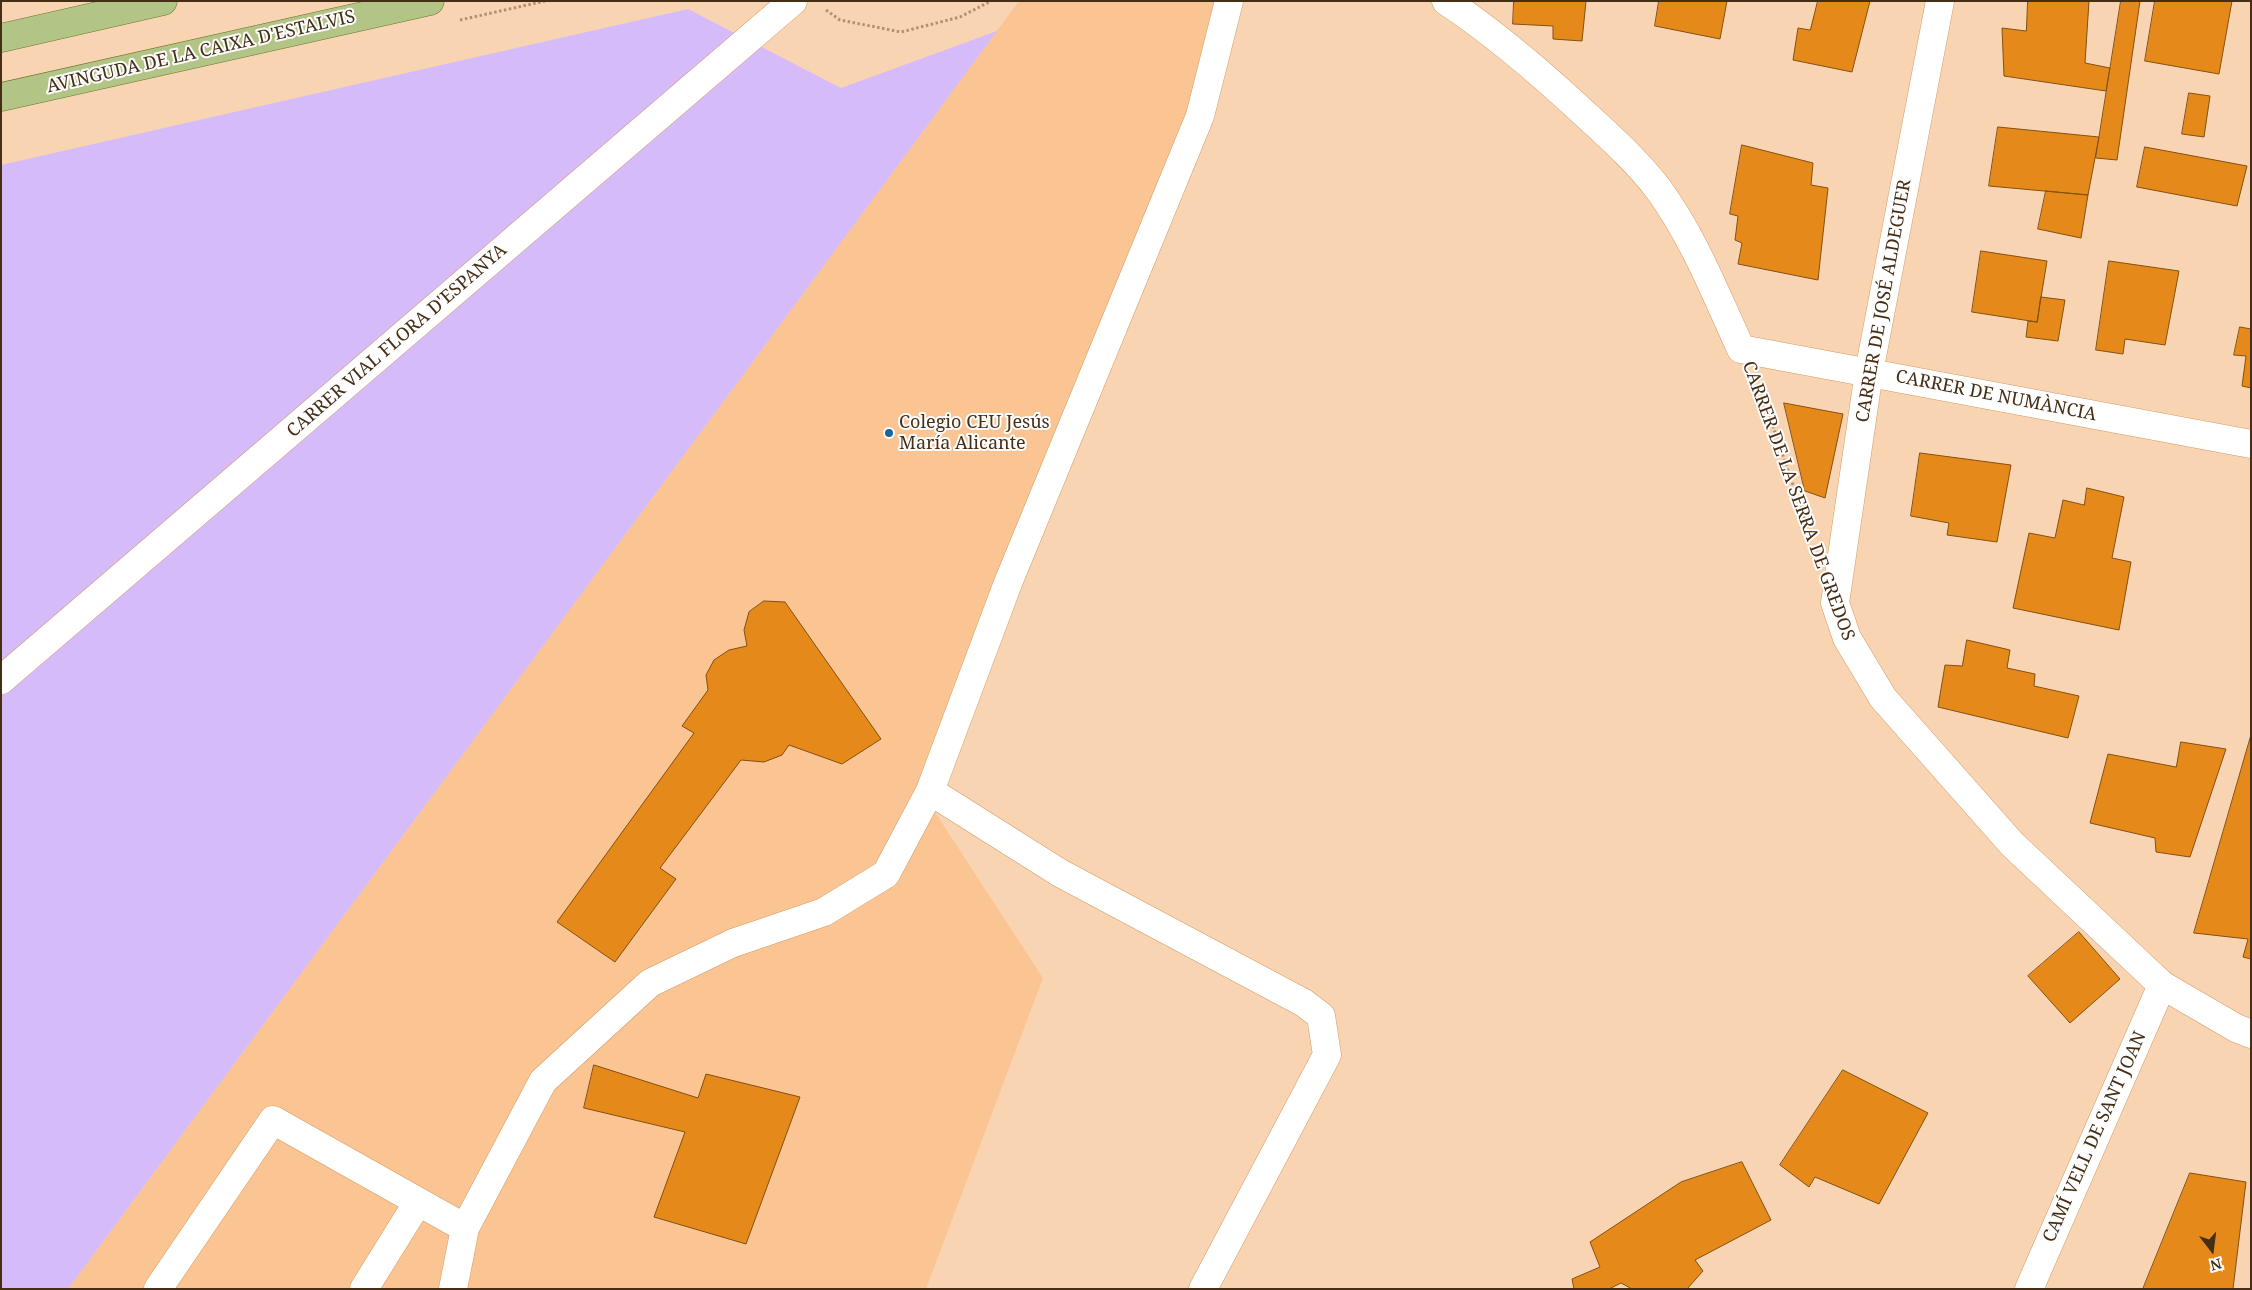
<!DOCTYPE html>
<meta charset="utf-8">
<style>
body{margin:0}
#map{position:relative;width:2252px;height:1290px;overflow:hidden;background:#f9d4b3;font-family:"Noto Serif",serif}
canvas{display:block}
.frame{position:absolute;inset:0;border:2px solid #452e16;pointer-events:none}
.north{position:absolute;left:2187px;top:1225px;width:50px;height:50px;-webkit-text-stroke:4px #fdfdfd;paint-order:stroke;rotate:165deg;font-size:14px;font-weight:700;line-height:20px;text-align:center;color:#452e16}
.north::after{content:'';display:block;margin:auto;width:18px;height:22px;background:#452e16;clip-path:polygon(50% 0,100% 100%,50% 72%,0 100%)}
</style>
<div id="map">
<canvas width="2252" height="1290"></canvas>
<div class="frame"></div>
<div class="north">N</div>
</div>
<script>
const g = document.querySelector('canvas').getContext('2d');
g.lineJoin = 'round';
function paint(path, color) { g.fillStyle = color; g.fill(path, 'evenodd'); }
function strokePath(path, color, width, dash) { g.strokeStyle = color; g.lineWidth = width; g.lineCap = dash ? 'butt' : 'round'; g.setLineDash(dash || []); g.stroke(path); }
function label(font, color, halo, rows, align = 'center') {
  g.font = font + ' "Noto Serif",serif'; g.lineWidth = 4; g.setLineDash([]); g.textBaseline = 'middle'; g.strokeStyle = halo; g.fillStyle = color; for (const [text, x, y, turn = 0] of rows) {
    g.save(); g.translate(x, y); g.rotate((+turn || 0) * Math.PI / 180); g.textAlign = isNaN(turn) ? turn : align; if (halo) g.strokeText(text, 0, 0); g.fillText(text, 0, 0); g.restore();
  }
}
const built = new Path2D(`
 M 1019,1 L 1238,1 L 927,800 L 1043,978 L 926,1289 L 68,1289 Z`);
const green = new Path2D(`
 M 688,9 L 841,88 L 997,31 L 68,1289 L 1,1289 L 1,165 Z`);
const building = new Path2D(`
 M 1514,1 L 1586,1 L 1582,41 L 1553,39 L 1553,26 L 1513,24 Z
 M 1659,1 L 1727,1 L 1720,39 L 1655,26 Z
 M 1818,1 L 1870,1 L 1852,72 L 1793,60 L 1798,28 L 1810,30 Z
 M 2028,1 L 2089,1 L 2085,63 L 2110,68 L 2106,91 L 2004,76 L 2002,28 L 2026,31 Z
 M 2121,1 L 2140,1 L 2117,160 L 2096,158 Z
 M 2155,1 L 2232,1 L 2219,74 L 2145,61 Z
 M 2189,93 L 2210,96 L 2204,137 L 2182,134 Z
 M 1998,127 L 2099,137 L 2088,195 L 1989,186 Z
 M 1742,145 L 1813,163 L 1811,185 L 1828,188 L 1818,280 L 1738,264 L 1742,243 L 1735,240 L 1738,216 L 1730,214 Z
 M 2145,147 L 2247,166 L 2237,206 L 2137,187 Z
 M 2046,191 L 2088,195 L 2081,238 L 2038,229 Z
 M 1981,251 L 2047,261 L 2037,322 L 1972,312 Z
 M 2109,261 L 2179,271 L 2165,345 L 2125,339 L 2123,354 L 2096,350 Z
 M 2041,297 L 2065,300 L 2058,341 L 2026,337 L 2028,321 L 2037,322 Z
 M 2240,327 L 2251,329 L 2251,388 L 2242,386 L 2246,356 L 2234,355 Z
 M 1784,403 L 1843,414 L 1825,498 L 1805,491 Z
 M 1920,453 L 2011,465 L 1997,542 L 1947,535 L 1949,523 L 1911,516 Z
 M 2087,488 L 2124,497 L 2112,558 L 2131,562 L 2119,630 L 2013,608 L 2029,533 L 2055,538 L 2063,500 L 2084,505 Z
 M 764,601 L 785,602 L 881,739 L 842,764 L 789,745 L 782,755 L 764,762 L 741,760 L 660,868 L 676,879 L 615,962 L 557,922 L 694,733 L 682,726 L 708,690 L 706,675 L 714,660 L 729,650 L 747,646 L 744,630 L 749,612 Z
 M 1967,640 L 2010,650 L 2007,668 L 2035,674 L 2034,686 L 2079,696 L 2068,738 L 1938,707 L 1945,665 L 1962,666 Z
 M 2251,735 L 2251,959 L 2243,957 L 2248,939 L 2194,933 Z
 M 2181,742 L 2226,749 L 2190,857 L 2156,852 L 2155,838 L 2090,823 L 2108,754 L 2176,767 Z
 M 2079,932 L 2120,979 L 2070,1023 L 2028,976 Z
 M 594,1065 L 698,1098 L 706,1074 L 800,1097 L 746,1244 L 654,1217 L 685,1132 L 584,1108 Z
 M 1843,1070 L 1928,1113 L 1879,1204 L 1815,1177 L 1809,1187 L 1780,1165 Z
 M 1742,1162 L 1771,1220 L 1695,1260 L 1703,1271 L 1687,1289 L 1632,1289 L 1621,1283 L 1609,1289 L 1574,1289 L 1572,1279 L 1600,1267 L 1590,1242 L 1681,1182 Z
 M 2190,1173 L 2246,1182 L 2233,1289 L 2143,1289 Z`);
const path = new Path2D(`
 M 826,10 L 840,20 L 901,32 L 960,17 L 991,1
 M 460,20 L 545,1
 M 1760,388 L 1809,532`);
const minor = new Path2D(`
 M 1446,1 C 1496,34 1541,73 1585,114 C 1610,137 1638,162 1659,190 C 1694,238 1716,295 1741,349 L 2251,444
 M 1940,1 L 1869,372 L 1835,603 L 1847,638 L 1883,698 L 2012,844 L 2162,985 L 2236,1028 L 2251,1034
 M 1,680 L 793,1
 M 930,791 L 1060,873 L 1304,1003 L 1321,1016 L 1327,1055 L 1203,1289
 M 158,1289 L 273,1120 L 465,1228
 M 364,1289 L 418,1202
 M 453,1289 L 465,1228 L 543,1081 L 650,983 L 733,943 L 824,912 L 886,874 L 930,791 L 1008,583 L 1200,116 L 1229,1
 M 2029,1289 L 2162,985`);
const major = new Path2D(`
 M 1,38 L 163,1
 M 1,97 L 430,1`);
const markers = [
 [889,433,5,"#1a6699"]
];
const streetNames = [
 ["AVINGUDA DE LA CAIXA D'ESTALVIS",201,52,-13],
 ["CARRER DE JOSÉ ALDEGUER",1884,301,-80],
 ["CARRER VIAL FLORA D'ESPANYA",397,341,-41],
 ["CARRER DE NUMÀNCIA",1996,396,11],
 ["CARRER DE LA SERRA DE GREDOS",1798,501,70],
 ["CAMÍ VELL DE SANT JOAN",2095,1137,-66]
];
const poiNames = [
 ["Colegio CEU Jesús",899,423],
 ["María Alicante",899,444]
];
paint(built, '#fac593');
paint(green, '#d6bbfa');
paint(building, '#e58a1a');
strokePath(building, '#844f10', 1);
strokePath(minor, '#d49a61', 29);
strokePath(major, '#6b762a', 29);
strokePath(path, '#b09173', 3, [2.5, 2.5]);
strokePath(minor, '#fff', 28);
strokePath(major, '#b2c486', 28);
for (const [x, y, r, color] of markers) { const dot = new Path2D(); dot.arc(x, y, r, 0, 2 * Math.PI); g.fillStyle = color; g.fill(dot); strokePath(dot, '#fdfdfd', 2); }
label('18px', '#452e16', '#fdfdfd', streetNames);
label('18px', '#452e16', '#fdfdfd', poiNames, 'left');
</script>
